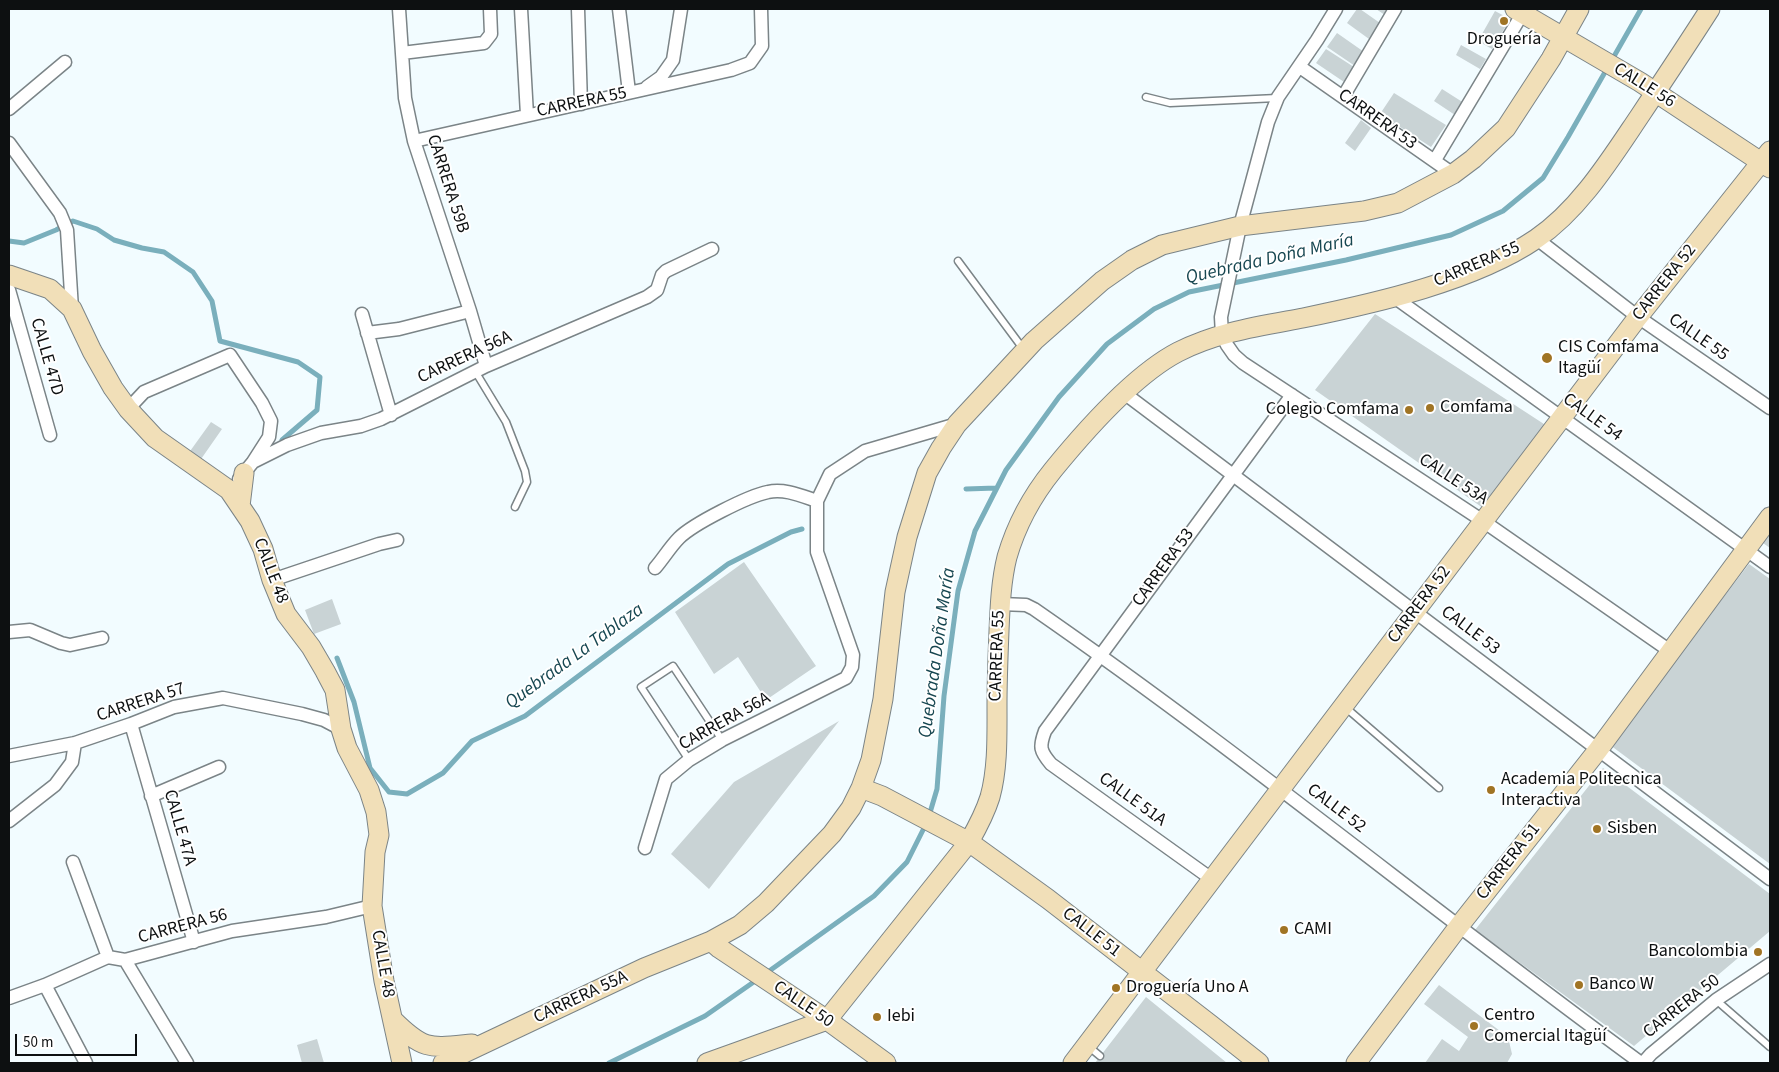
<!DOCTYPE html>
<meta charset="utf-8">
<style>
body{margin:0}
#map{position:relative;width:1779px;height:1072px;overflow:hidden;background:#f2fcff;font-family:"Source Sans 3",sans-serif}
canvas{display:block}
.frame{position:absolute;inset:0;border:10px solid #0d1011;pointer-events:none}
.scale{position:absolute;left:15px;top:1034px;width:122px;height:22px;box-sizing:border-box;border:2px solid #0d1011;border-top:0;padding-left:6px;font-size:15px;line-height:18px;white-space:nowrap;color:#0d1011;-webkit-text-stroke:4px #fff;paint-order:stroke}
</style>
<div id="map">
<canvas width="1779" height="1072"></canvas>
<div class="frame"></div>
<div class="scale">50 m</div>
</div>
<script>
const g = document.querySelector('canvas').getContext('2d');
g.lineJoin = 'round';
function strokePath(path, color, width, dash) { g.strokeStyle = color; g.lineWidth = width; g.lineCap = dash ? 'butt' : 'round'; g.setLineDash(dash || []); g.stroke(path); }
function paint(path, color) { g.fillStyle = color; g.fill(path, 'evenodd'); }
function label(font, color, halo, rows, align = 'center') {
  g.font = font + ' "Source Sans 3",sans-serif'; g.lineWidth = 4; g.setLineDash([]); g.textBaseline = 'middle'; g.strokeStyle = halo; g.fillStyle = color; for (const [text, x, y, turn = 0] of rows) {
    g.save(); g.translate(x, y); g.rotate((+turn || 0) * Math.PI / 180); g.textAlign = isNaN(turn) ? turn : align; if (halo) g.strokeText(text, 0, 0); g.fillText(text, 0, 0); g.restore();
  }
}
const stream = new Path2D(`
 M 9,241 L 24,243 L 56,230 L 73,221 L 97,229 L 114,240 L 142,248 L 164,252 L 193,272 L 212,301 L 220,341 L 298,362 L 320,377 L 317,410 L 282,440
 M 966,489 L 996,488
 M 337,658 L 354,702 L 370,768 L 389,792 L 407,794 L 443,773 L 472,741 L 525,716 L 728,564 L 791,532 L 802,529
 M 929,816 L 937,789 L 944,696 L 958,591 L 975,531 L 1006,470 L 1059,397 L 1107,344 L 1154,309 L 1189,292 L 1346,260 L 1451,235 L 1503,211 L 1543,178 L 1568,137 L 1641,9
 M 765,974 L 874,896 L 907,862 L 926,824
 M 609,1063 L 705,1016 L 758,979`);
const building = new Path2D(`
 M 1357,9 L 1360,9 L 1380,23 L 1369,39 L 1347,23 Z
 M 1376,9 L 1390,9 L 1385,15 Z
 M 1495,11 L 1510,19 L 1492,49 L 1478,41 Z
 M 1337,33 L 1367,54 L 1358,68 L 1327,47 Z
 M 1461,45 L 1486,59 L 1480,69 L 1456,55 Z
 M 1326,49 L 1357,69 L 1347,84 L 1316,63 Z
 M 1442,89 L 1464,103 L 1455,115 L 1434,101 Z
 M 1394,93 L 1446,125 L 1431,147 L 1380,114 Z
 M 1361,120 L 1371,128 L 1355,151 L 1345,143 Z
 M 1375,314 L 1547,426 L 1483,508 L 1315,390 Z
 M 211,422 L 222,429 L 199,462 L 188,454 Z
 M 1770,533 L 1770,548 L 1763,543 Z
 M 744,562 L 816,666 L 766,700 L 738,657 L 714,674 L 675,612 Z
 M 1749,564 L 1770,579 L 1770,864 L 1610,745 Z
 M 332,599 L 341,624 L 314,634 L 305,610 Z
 M 839,721 L 709,889 L 671,854 L 734,782 Z
 M 1603,768 L 1770,894 L 1770,931 L 1634,1046 L 1475,930 Z
 M 1439,985 L 1508,1037 L 1512,1054 L 1507,1063 L 1425,1063 L 1442,1039 L 1459,1051 L 1468,1037 L 1424,1004 Z
 M 1146,997 L 1227,1063 L 1095,1063 Z
 M 317,1039 L 324,1063 L 302,1063 L 297,1045 Z`);
const lane = new Path2D(`
 M 1146,97 L 1170,103 L 1277,98
 M 958,261 L 1024,350
 M 475,371 L 506,422 L 525,471 L 527,482 L 515,507
 M 1345,707 L 1439,788
 M 689,760 L 641,687 L 673,666 L 722,740
 M 1716,1000 L 1770,1047
 M 1088,1046 L 1100,1056`);
const street = new Path2D(`
 M 399,9 L 405,98 L 414,141 L 470,311 L 486,366
 M 521,9 L 527,115
 M 578,9 L 581,104
 M 619,9 L 629,92
 M 1336,9 L 1317,40 L 1278,97 L 1268,122 L 1240,226 L 1221,317 L 1222,335 L 1227,345 L 1234,355 L 1243,363 L 1483,521 L 1670,651
 M 402,53 L 484,43 L 491,34 L 490,9
 M 1300,67 L 1453,174
 M 647,87 L 661,77 L 673,60 L 681,9
 M 1343,97 L 1395,9
 M 9,109 L 65,62
 M 414,141 L 731,70 L 750,63 L 762,46 L 761,9
 M 9,143 L 60,213 L 67,230 L 72,309
 M 1435,160 L 1518,21
 M 1537,239 L 1638,317 L 1770,408
 M 9,290 L 50,435
 M 1394,297 L 1770,567
 M 362,314 L 391,415
 M 367,333 L 399,329 L 470,311
 M 1124,393 L 1770,879
 M 128,409 L 144,392 L 230,355 L 262,403 L 271,421 L 269,437 L 253,462
 M 239,479 L 253,462 L 287,445 L 321,433 L 361,426 L 381,419 L 486,366 L 647,297 L 657,290 L 662,275 L 666,271 L 712,249
 M 655,568 C 663,559 670,547 679,538 C 693,524 748,496 768,492 C 784,488 802,496 817,501
 M 272,580 L 379,544 L 397,540
 M 1000,604 L 1026,605 L 1034,609 C 1242,753 1437,914 1641,1063
 M 9,632 L 30,630 L 61,643 L 70,645 L 102,638
 M 131,724 L 194,942
 M 9,756 L 75,743 L 131,724 L 174,707 L 223,698 L 302,714 L 324,720 L 341,729
 M 151,796 L 219,767
 M 9,821 L 55,785 L 72,762 L 75,743
 M 645,848 L 666,779 L 689,760 L 722,740 L 846,678 L 852,667 L 853,655 L 817,552 L 817,501 L 830,474 L 865,451 L 957,424
 M 73,862 L 108,957
 M 1213,880 L 1051,764 C 1040,751 1039,747 1045,731 L 1292,395
 M 125,960 L 187,1063
 M 45,985 L 86,1063
 M 9,998 L 45,985 L 108,957 L 125,960 L 232,931 L 326,917 L 372,906
 M 1643,1063 L 1651,1054 L 1716,1000 L 1770,964`);
const secondary = new Path2D(`
 M 1515,9 L 1640,82 L 1770,168
 M 9,275 L 50,289 L 72,309 L 92,351 L 113,388 L 128,409 L 155,438 L 229,490 L 250,521 L 263,549 L 272,580 L 286,614 L 311,647 L 325,671 L 335,690 L 341,729 L 347,748 L 369,790 L 376,812 L 379,835 L 375,852 L 372,906 L 384,981 L 402,1063
 M 240,506 L 244,473
 M 861,788 L 882,796 L 969,842 L 1048,899 L 1211,1025 L 1259,1063
 M 711,941 L 719,948 L 827,1020 L 886,1063
 M 393,1020 C 424,1051 430,1048 472,1044
 M 827,1020 L 969,842 C 977,828 985,813 990,797 C 998,768 997,735 997,705 C 997,680 998,656 999,631 C 1000,607 1001,581 1007,557 C 1016,526 1032,496 1053,470 C 1084,432 1134,375 1178,352 C 1217,332 1260,326 1303,318 C 1376,303 1474,281 1536,239 C 1579,210 1610,160 1639,117 C 1663,81 1687,45 1710,9
 M 443,1063 L 644,968 L 711,941 L 740,925 L 766,903 L 832,834 L 851,808 L 861,788 L 871,760 L 883,699 L 895,592 L 907,537 L 927,473 L 941,448 L 957,424 L 1034,341 L 1102,281 L 1132,260 L 1162,245 L 1240,226 L 1364,211 L 1398,203 L 1453,174 L 1473,159 L 1506,128 L 1551,59 L 1579,9
 M 707,1063 L 827,1020
 M 1073,1063 L 1638,317 L 1770,151
 M 1356,1063 L 1459,926 L 1598,750 L 1770,517`);
const markers = [
 [1504,21,5,"#a07424"],
 [1547,358,6,"#a07424"],
 [1430,408,5,"#a07424"],
 [1409,410,5,"#a07424"],
 [1491,790,5,"#a07424"],
 [1597,829,5,"#a07424"],
 [1284,930,5,"#a07424"],
 [1758,952,5,"#a07424"],
 [1579,985,5,"#a07424"],
 [1116,988,5,"#a07424"],
 [877,1017,5,"#a07424"],
 [1474,1026,5,"#a07424"]
];
const poiNames = [
 ["Droguería",1504,40,"center"],
 ["CIS Comfama",1558,348],
 ["Itagüí",1558,369],
 ["Comfama",1440,408],
 ["Colegio Comfama",1399,410,"right"],
 ["Academia Politecnica",1501,780],
 ["Interactiva",1501,801],
 ["Sisben",1607,829],
 ["CAMI",1294,930],
 ["Bancolombia",1748,952,"right"],
 ["Banco W",1589,985],
 ["Droguería Uno A",1126,988],
 ["Centro",1484,1016],
 ["Comercial Itagüí",1484,1037],
 ["Iebi",887,1017]
];
const streetNames = [
 ["CALLE 56",1644,86,32],
 ["CARRERA 55",582,103,-12],
 ["CARRERA 53",1377,120,35],
 ["CARRERA 59B",447,184,72],
 ["CARRERA 55",1477,265,-23],
 ["CARRERA 52",1665,283,-52],
 ["CALLE 55",1698,338,35],
 ["CALLE 47D",46,357,74],
 ["CARRERA 56A",465,358,-25],
 ["CALLE 54",1592,418,36],
 ["CALLE 53A",1453,480,33],
 ["CARRERA 53",1164,568,-54],
 ["CALLE 48",270,571,69],
 ["CARRERA 52",1420,605,-53],
 ["CALLE 53",1470,631,37],
 ["CARRERA 55",998,656,-88],
 ["CARRERA 57",141,703,-18],
 ["CARRERA 56A",725,722,-29],
 ["CALLE 51A",1132,800,36],
 ["CALLE 52",1336,809,37],
 ["CALLE 47A",179,828,74],
 ["CARRERA 51",1509,862,-52],
 ["CARRERA 56",183,927,-15],
 ["CALLE 51",1091,933,38],
 ["CALLE 48",382,964,80],
 ["CARRERA 55A",581,998,-25],
 ["CALLE 50",803,1005,34],
 ["CARRERA 50",1682,1007,-38]
];
const waterNames = [
 ["Quebrada Doña María",1270,260,-13],
 ["Quebrada Doña María",938,653,-82],
 ["Quebrada La Tablaza",575,657,-36]
];
strokePath(stream, '#7aafbc', 5);
paint(building, '#c9d3d5');
strokePath(lane, '#7b8487', 9);
strokePath(street, '#7b8487', 15);
strokePath(secondary, '#7b8487', 21);
strokePath(lane, '#fff', 6);
strokePath(street, '#fff', 12);
strokePath(secondary, '#f1dfb8', 19);
for (const [x, y, r, color] of markers) { const dot = new Path2D(); dot.arc(x, y, r, 0, 2 * Math.PI); g.fillStyle = color; g.fill(dot); strokePath(dot, '#fff', 2); }
label('18px', '#0d1011', '#fff', poiNames, 'left');
label('18px', '#0d1011', '#fff', streetNames);
label('italic 19px', '#174751', '#fff', waterNames);
</script>
